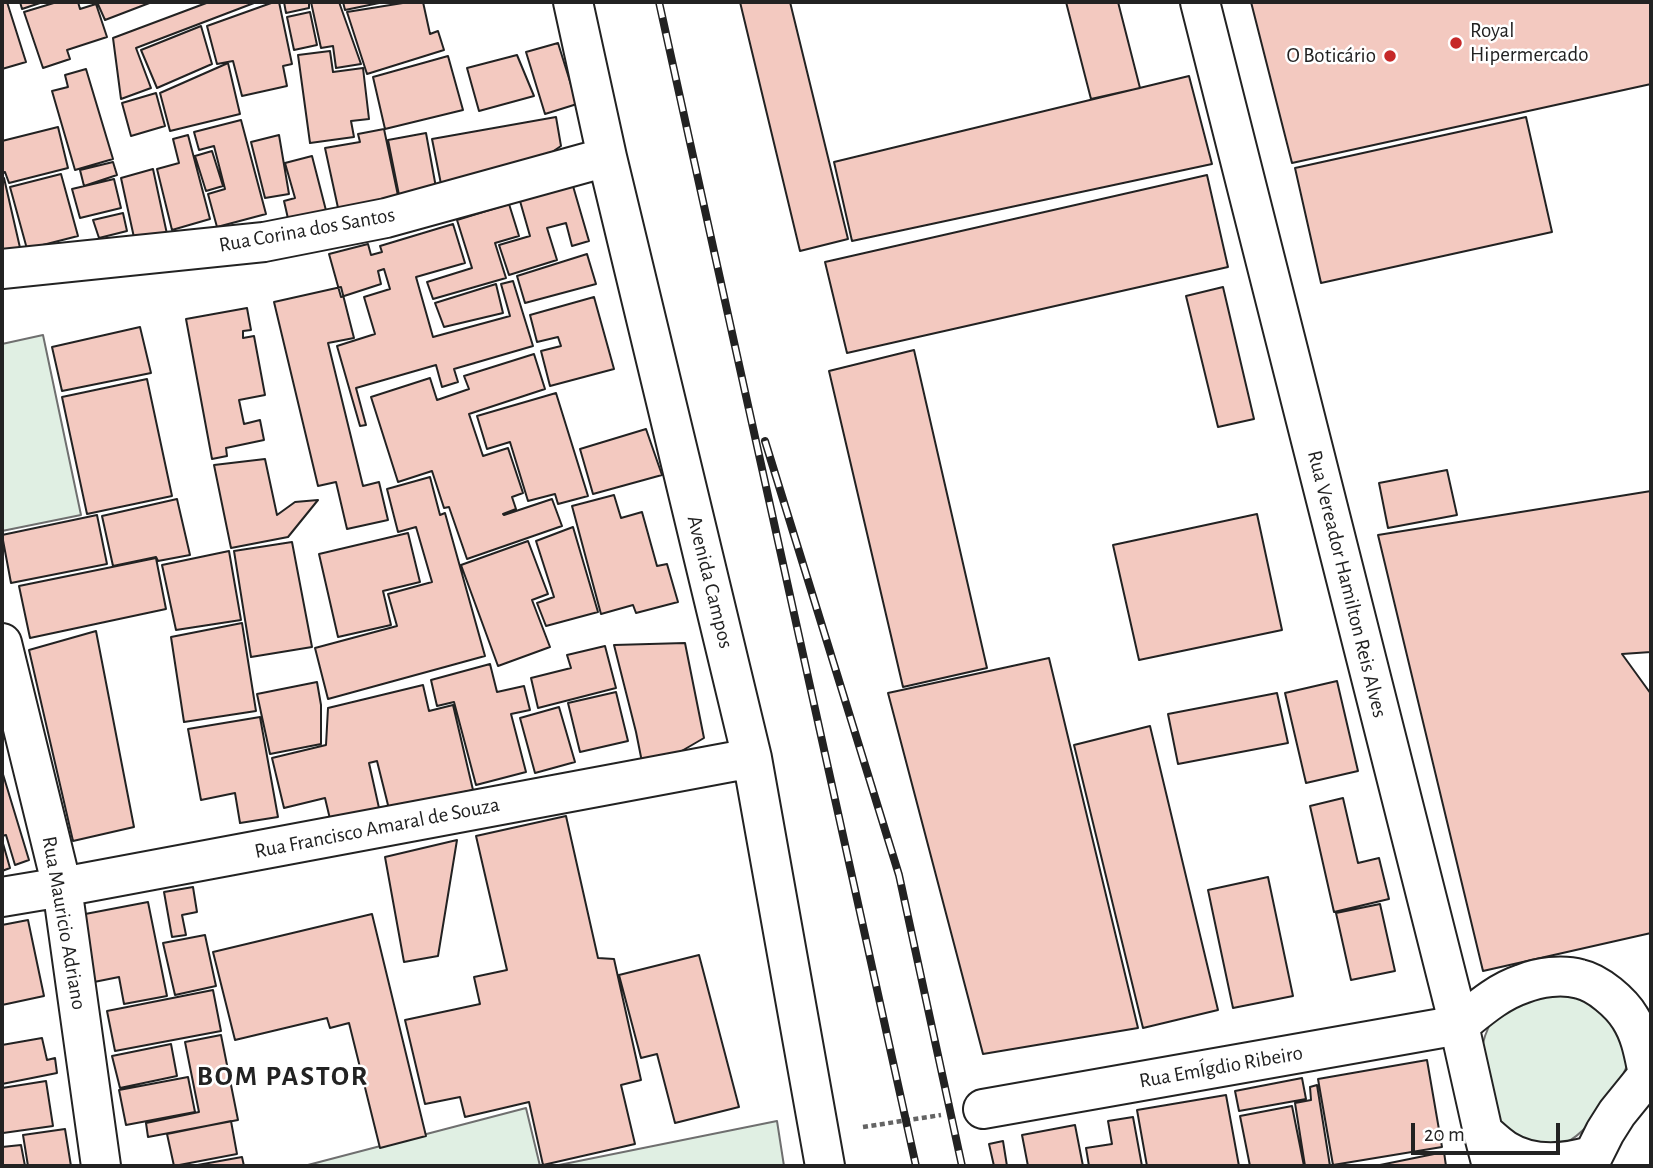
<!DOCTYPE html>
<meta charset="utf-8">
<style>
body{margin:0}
#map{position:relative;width:1653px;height:1168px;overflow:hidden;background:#fff;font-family:"Alegreya Sans",sans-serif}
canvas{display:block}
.frame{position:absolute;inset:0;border:4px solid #222;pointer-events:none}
.scale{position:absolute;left:1411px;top:1123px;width:149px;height:32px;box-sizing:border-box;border:4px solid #222;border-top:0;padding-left:9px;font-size:21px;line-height:24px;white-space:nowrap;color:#222;-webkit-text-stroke:5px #fff;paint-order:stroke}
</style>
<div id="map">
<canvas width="1653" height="1168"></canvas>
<div class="frame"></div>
<div class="scale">20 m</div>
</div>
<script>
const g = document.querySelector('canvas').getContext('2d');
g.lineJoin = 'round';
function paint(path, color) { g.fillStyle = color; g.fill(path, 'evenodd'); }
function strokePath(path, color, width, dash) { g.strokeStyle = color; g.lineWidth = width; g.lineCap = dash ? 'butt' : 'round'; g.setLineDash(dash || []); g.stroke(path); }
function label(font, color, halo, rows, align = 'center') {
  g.font = font + ' "Alegreya Sans",sans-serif'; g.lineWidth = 5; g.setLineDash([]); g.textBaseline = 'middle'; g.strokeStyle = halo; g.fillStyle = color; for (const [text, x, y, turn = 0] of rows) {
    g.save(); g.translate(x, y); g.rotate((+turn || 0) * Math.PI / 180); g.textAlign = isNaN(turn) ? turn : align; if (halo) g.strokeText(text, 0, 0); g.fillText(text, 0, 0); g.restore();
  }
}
const green = new Path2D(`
 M 43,335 L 81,515 L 2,531 L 2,344 Z
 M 1553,989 L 1611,1010 L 1628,1064 C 1616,1092 1581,1148 1547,1148 C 1537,1148 1507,1131 1496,1127 L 1480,1054 L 1485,1036 L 1491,1021 L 1507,1007 Z
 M 526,1108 L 540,1166 L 304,1166 Z
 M 777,1121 L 784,1166 L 554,1166 Z`);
const building = new Path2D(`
 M 2,2 L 7,2 L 26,62 L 2,69 Z
 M 20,2 L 43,2 L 22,9 Z
 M 57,2 L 78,2 L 80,9 L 96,4 L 107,37 L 67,50 L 70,59 L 43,68 L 24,12 Z
 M 97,2 L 152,2 L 105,20 Z
 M 209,2 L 254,3 L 136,48 L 151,88 L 121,99 L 113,38 Z
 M 274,2 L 279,2 L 292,64 L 283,66 L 287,86 L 242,96 L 233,61 L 217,64 L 207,26 Z
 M 284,2 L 309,2 L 309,8 L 286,13 Z
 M 311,2 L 339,2 L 361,64 L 336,68 L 333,46 L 321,48 Z
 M 343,2 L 384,2 L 345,10 Z
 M 409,2 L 423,2 L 430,34 L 438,31 L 444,50 L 367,74 L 347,12 Z
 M 740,2 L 790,2 L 848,239 L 800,251 Z
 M 1066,2 L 1118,2 L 1140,88 L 1091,99 Z
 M 1251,2 L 1651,2 L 1651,84 L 1292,163 Z
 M 310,12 L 317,45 L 294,50 L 287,17 Z
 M 201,26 L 212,64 L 157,88 L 141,50 Z
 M 558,43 L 577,104 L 545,114 L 526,52 Z
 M 330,51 L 333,72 L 363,68 L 369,119 L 351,121 L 354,137 L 310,143 L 298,55 Z
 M 517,55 L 534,96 L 479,111 L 467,68 Z
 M 448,56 L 463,110 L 385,129 L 373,77 Z
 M 228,63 L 240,114 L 170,131 L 160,93 Z
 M 86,69 L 113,159 L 75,170 L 52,91 L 68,87 L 65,75 Z
 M 1189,76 L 1212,164 L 852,241 L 834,162 Z
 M 156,93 L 165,126 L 131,136 L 122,103 Z
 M 556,117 L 561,146 L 524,171 L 443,194 L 432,139 Z
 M 1526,117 L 1552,232 L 1321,283 L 1295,168 Z
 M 241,120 L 266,214 L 217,227 L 208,194 L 225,189 L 214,146 L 199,150 L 194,132 Z
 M 58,127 L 68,168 L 9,183 L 5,172 L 2,173 L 2,141 Z
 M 384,129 L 400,205 L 340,217 L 325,148 L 360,142 L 358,134 Z
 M 426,133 L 437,193 L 400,200 L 388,140 Z
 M 188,135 L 210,219 L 172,230 L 157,169 L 179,163 L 173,139 Z
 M 279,135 L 289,194 L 265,198 L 251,142 Z
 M 212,151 L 223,186 L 206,191 L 195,156 Z
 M 312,156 L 330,226 L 292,236 L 284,201 L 295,198 L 285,163 Z
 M 113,162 L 117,175 L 84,186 L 80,170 Z
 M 153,169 L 167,234 L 135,242 L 121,178 Z
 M 61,174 L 78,236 L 27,249 L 10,187 Z
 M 1207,175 L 1228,267 L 847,353 L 825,262 Z
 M 2,178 L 4,178 L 21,252 L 2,256 Z
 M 114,179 L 121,208 L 80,218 L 72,189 Z
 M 573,186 L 589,241 L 572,246 L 566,223 L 547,228 L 557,260 L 509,275 L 499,245 L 530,236 L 520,201 Z
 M 509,204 L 519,236 L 495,243 L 506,278 L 433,299 L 427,282 L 472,268 L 457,220 Z
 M 123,213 L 127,231 L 99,238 L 93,220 Z
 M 453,224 L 465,263 L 416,277 L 433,337 L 510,316 L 501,284 L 513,281 L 533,346 L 454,369 L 458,382 L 442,387 L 436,365 L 356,388 L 366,425 L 360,426 L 337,346 L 375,334 L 364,297 L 390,289 L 384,269 L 378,271 L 381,284 L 341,297 L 329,254 L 368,244 L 371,255 L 382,252 L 380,246 Z
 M 587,254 L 596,284 L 525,303 L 517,276 Z
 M 496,284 L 503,313 L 444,327 L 435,303 Z
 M 341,287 L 354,338 L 328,343 L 363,486 L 379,482 L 388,520 L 347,529 L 336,482 L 318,486 L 274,302 Z
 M 1223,287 L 1254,419 L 1218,427 L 1186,296 Z
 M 594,297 L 614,369 L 550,386 L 541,351 L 561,346 L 558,337 L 537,342 L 530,315 Z
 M 247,308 L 251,330 L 243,331 L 243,338 L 254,336 L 265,395 L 239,400 L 244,424 L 260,420 L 264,440 L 226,448 L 227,456 L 212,459 L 186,319 Z
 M 140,327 L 151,373 L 62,391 L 52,347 Z
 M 914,350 L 987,668 L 903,687 L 829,371 Z
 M 534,354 L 545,389 L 469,414 L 483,456 L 508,448 L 523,493 L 512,497 L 516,509 L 503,514 L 504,515 L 552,499 L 562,526 L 467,559 L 449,507 L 444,508 L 432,471 L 398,482 L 371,397 L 430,378 L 437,400 L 469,389 L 464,376 Z
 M 147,379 L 172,496 L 87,514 L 62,397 Z
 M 556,393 L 588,496 L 558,504 L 555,494 L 528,501 L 510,442 L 487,449 L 477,416 Z
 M 646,429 L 662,475 L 593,494 L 580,449 Z
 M 265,459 L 277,515 L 295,502 L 318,500 L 288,537 L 231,548 L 214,465 Z
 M 1447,470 L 1457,515 L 1388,528 L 1379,483 Z
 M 430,477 L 440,515 L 445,513 L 485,656 L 328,699 L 315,648 L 397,626 L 388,594 L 432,582 L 416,527 L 398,532 L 387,489 Z
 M 1651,491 L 1651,652 L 1622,654 L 1651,694 L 1651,768 L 1650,769 L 1651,770 L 1651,933 L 1483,971 L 1378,535 Z
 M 614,495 L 621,518 L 642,512 L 657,566 L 667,564 L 678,602 L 636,613 L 633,605 L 601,614 L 572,506 Z
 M 177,499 L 190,555 L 158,561 L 156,557 L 113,566 L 102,516 Z
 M 1257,514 L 1282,630 L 1139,660 L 1113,545 Z
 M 97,515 L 107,564 L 11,583 L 2,535 Z
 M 573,527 L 598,612 L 546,626 L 537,603 L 554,597 L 536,541 Z
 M 408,533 L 420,582 L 383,591 L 391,625 L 338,637 L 319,554 Z
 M 528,541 L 548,594 L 532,600 L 550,647 L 498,666 L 461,565 Z
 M 292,542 L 312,647 L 251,657 L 234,551 Z
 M 229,551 L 241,620 L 176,630 L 162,565 Z
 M 156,558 L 166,609 L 30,638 L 19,586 Z
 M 242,623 L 256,711 L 184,722 L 171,637 Z
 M 96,631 L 134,827 L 73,841 L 29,650 Z
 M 685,643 L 704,738 L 673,756 L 642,762 L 636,732 L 614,645 Z
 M 605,646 L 616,688 L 538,708 L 531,678 L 571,668 L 567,655 Z
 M 1049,658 L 1138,1028 L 983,1054 L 888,693 Z
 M 490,664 L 497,692 L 524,686 L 530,710 L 511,714 L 526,772 L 476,785 L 454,702 L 437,706 L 431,680 Z
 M 1337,681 L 1358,771 L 1306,783 L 1285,693 Z
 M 317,682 L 321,705 L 321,744 L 270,754 L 257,694 Z
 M 423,685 L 429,711 L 453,705 L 473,790 L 389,809 L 377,761 L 369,763 L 379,808 L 330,819 L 325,798 L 284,808 L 272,758 L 326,745 L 328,708 Z
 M 616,692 L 628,741 L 580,752 L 568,703 Z
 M 1277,693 L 1288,743 L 1178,764 L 1168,714 Z
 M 559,707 L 575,762 L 535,773 L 520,718 Z
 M 260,717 L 278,817 L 240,823 L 235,793 L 201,800 L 188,729 Z
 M 1150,726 L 1218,1010 L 1143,1028 L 1074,745 Z
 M 2,771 L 29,860 L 15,865 L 6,835 L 2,836 Z
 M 1343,798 L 1358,863 L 1379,858 L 1389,899 L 1334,912 L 1310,806 Z
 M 566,816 L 598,958 L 614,959 L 641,1080 L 621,1085 L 635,1144 L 543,1165 L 529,1102 L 465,1117 L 460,1097 L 425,1104 L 405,1020 L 480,1004 L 474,977 L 507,970 L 476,836 Z
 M 2,840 L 10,868 L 2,871 Z
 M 457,840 L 438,956 L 404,962 L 385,857 Z
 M 1268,877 L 1293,996 L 1233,1008 L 1208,890 Z
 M 193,887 L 197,912 L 182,915 L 186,935 L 172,937 L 164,892 Z
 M 148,902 L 167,996 L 124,1004 L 119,977 L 94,982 L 80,915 Z
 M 1380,904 L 1395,971 L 1351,980 L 1336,913 Z
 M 372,914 L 426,1136 L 380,1148 L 349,1023 L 330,1028 L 327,1018 L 235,1040 L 213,952 Z
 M 28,920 L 44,996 L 2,1005 L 2,925 Z
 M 205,935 L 216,986 L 175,995 L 163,943 Z
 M 699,955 L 739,1107 L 675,1123 L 657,1054 L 641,1058 L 619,975 Z
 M 213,990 L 221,1031 L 115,1051 L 107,1011 Z
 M 221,1035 L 238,1120 L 148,1137 L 146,1123 L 199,1112 L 185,1042 Z
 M 42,1038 L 47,1060 L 55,1058 L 57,1073 L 2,1084 L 2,1045 Z
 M 171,1044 L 177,1076 L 120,1088 L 112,1056 Z
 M 1427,1060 L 1442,1147 L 1333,1165 L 1318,1079 Z
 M 188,1077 L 195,1112 L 126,1125 L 119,1090 Z
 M 1302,1078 L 1306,1099 L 1239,1111 L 1235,1091 Z
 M 46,1081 L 53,1126 L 3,1133 L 2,1088 Z
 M 1317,1085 L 1330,1166 L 1305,1166 L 1295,1103 L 1311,1100 L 1310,1087 Z
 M 1226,1095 L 1239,1166 L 1147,1166 L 1137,1110 Z
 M 1292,1106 L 1304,1166 L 1250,1166 L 1240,1116 Z
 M 1133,1117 L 1142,1166 L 1089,1166 L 1086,1148 L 1112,1144 L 1108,1121 Z
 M 231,1121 L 237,1154 L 174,1166 L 167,1134 Z
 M 1075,1125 L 1083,1166 L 1028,1166 L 1022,1135 Z
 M 65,1129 L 71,1166 L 28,1166 L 23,1135 Z
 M 1003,1141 L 1007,1166 L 994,1166 L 989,1144 Z
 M 21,1145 L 25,1166 L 2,1166 L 2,1147 Z
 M 1444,1152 L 1446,1166 L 1375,1166 Z
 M 242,1157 L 244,1166 L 192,1166 Z`);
const path = new Path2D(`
 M 863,1127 L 941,1115`);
const street = new Path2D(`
 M 573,2 L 607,157 L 752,758 L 825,1166
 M 2,269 L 264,242 L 386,218 L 607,157
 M 2,643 L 62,887 L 101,1166
 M 2,897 L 62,887 L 752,758
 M 983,1109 L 1459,1025`);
const secondary = new Path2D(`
 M 1200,2 L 1459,1025 L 1483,1132 L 1492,1166
 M 1459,1025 C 1479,1009 1498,992 1522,984 C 1539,977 1562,974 1580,979 C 1598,983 1621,1003 1630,1018 C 1641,1035 1644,1055 1648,1074
 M 1483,1132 C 1490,1138 1497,1145 1505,1150 C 1532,1167 1563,1164 1591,1156
 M 1588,1166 L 1605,1132 L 1617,1113 L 1651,1071`);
const rail = new Path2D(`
 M 659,2 L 916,1166
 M 765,441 L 899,875 L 962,1166`);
const markers = [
 [1456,43,7,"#c62828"],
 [1390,56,7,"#c62828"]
];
const poiNames = [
 ["Royal",1470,31],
 ["Hipermercado",1470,55],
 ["O Boticário",1376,56,"right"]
];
const streetNames = [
 ["Rua Corina dos Santos",307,230,-10],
 ["Avenida Campos",710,582,76],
 ["Rua Vereador Hamilton Reis Alves",1347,584,76],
 ["Rua Francisco Amaral de Souza",377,828,-11],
 ["Rua Mauricio Adriano",64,923,80],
 ["Rua EmÍgdio Ribeiro",1221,1067,-10]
];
const districtNames = [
 ["BOM PASTOR",283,1077]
];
paint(green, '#e0efe3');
strokePath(green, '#6f6f6f', 2);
paint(building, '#f3c9c0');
strokePath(building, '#222', 2);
strokePath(street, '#222', 42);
strokePath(secondary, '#222', 42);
strokePath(path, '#646464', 4.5, [5, 3.5]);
strokePath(street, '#fff', 38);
strokePath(secondary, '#fff', 38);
strokePath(rail, '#222', 8);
strokePath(rail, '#fff', 5, [16]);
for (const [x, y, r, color] of markers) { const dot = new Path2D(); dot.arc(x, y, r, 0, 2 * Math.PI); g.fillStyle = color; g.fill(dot); strokePath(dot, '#fff', 2.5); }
label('21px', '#222', '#fff', poiNames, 'left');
label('21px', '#222', '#fff', streetNames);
g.letterSpacing = '2px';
label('bold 28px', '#222', '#fff', districtNames);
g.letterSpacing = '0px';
</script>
